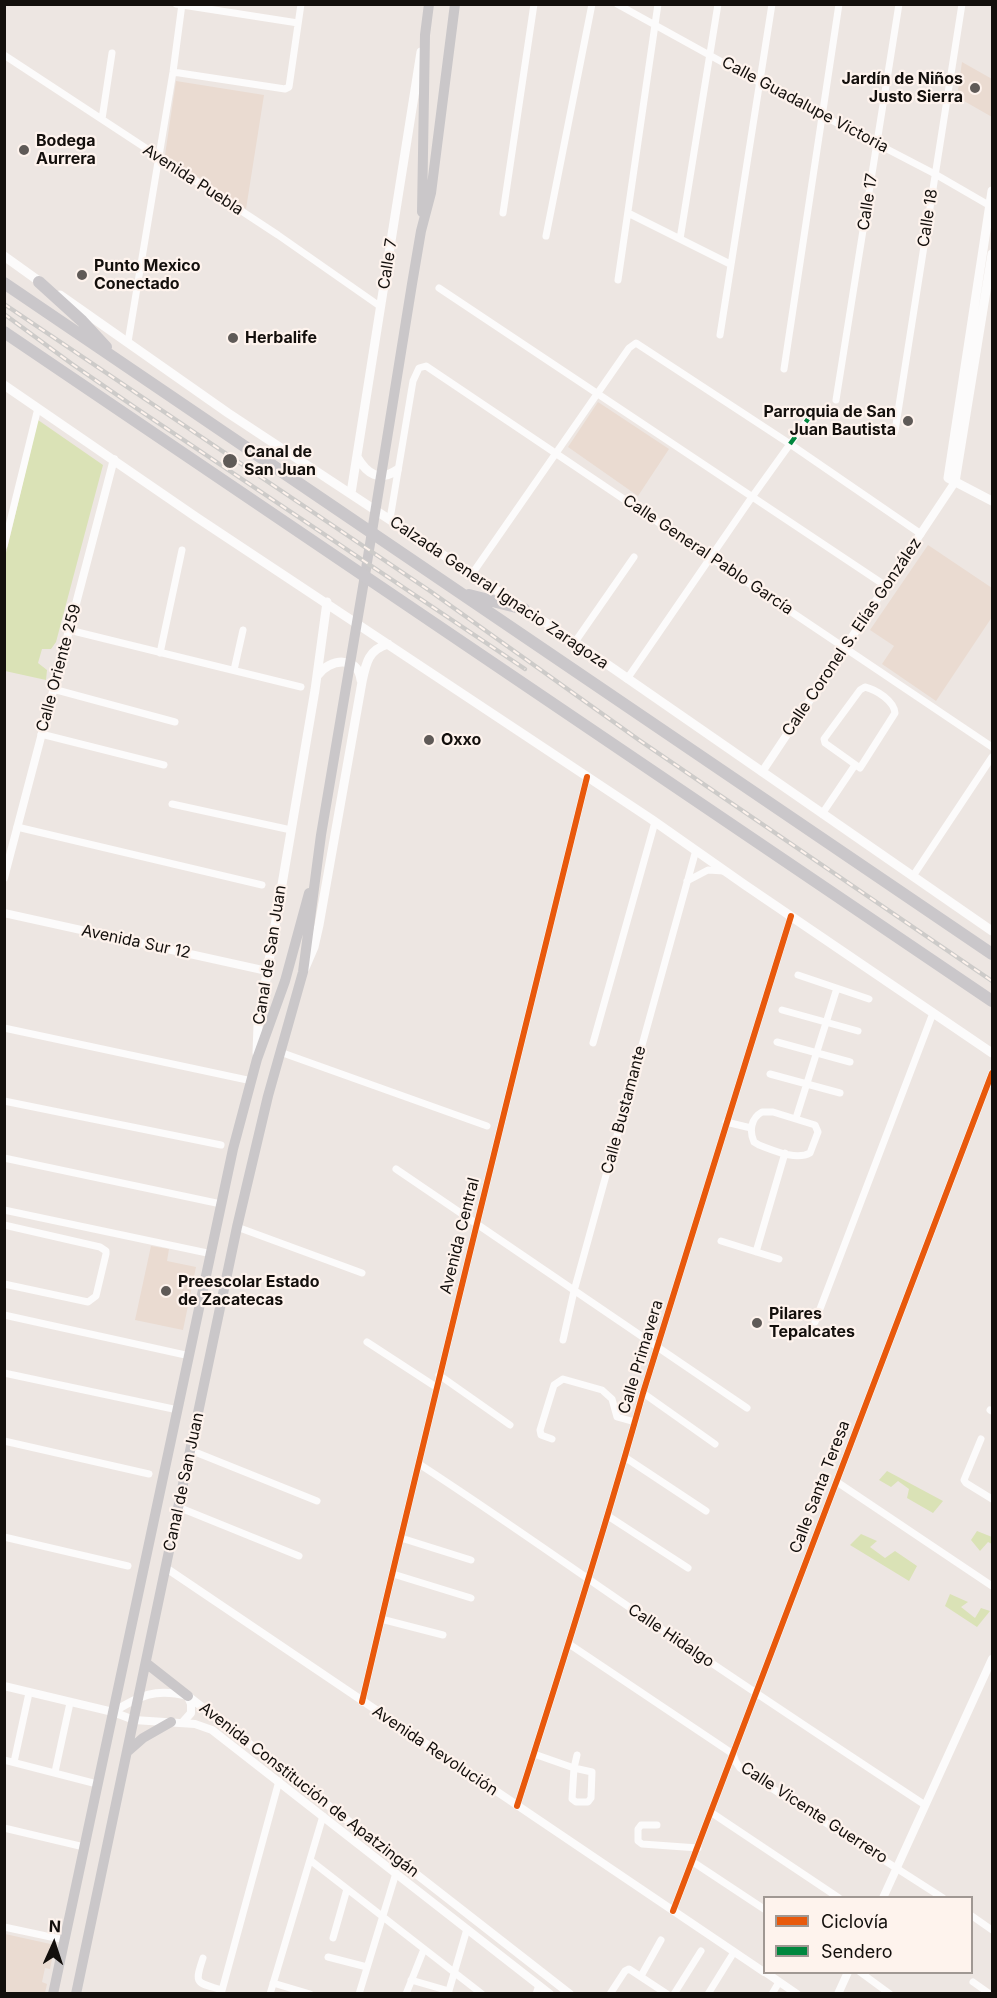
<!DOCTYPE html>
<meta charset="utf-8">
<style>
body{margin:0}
#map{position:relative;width:997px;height:1998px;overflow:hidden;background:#ede6e2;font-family:Inter,sans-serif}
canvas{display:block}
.frame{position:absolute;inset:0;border:6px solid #130f0c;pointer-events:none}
.legend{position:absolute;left:763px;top:1896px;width:210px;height:78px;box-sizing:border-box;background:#fef3ed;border:2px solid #a09893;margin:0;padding:8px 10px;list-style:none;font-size:18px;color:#130f0c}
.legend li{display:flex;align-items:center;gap:12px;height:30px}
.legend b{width:30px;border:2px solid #a09893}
.north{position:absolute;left:24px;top:1914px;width:60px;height:60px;-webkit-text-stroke:4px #fef3ed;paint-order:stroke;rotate:3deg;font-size:16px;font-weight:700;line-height:24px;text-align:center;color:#130f0c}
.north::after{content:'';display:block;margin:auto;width:21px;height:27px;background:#130f0c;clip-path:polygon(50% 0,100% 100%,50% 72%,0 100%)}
</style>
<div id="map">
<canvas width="997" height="1998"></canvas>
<div class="frame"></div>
<ul class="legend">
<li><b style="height:8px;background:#e8590c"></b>Ciclovía</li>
<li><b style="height:8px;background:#00873e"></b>Sendero</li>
</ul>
<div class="north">N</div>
</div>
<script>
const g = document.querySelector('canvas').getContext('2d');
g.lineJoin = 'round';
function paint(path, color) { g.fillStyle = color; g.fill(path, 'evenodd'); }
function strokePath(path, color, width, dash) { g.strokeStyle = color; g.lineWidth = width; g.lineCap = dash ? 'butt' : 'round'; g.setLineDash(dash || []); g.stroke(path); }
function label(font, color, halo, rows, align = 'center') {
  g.font = font + ' Inter,sans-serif'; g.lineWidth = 4.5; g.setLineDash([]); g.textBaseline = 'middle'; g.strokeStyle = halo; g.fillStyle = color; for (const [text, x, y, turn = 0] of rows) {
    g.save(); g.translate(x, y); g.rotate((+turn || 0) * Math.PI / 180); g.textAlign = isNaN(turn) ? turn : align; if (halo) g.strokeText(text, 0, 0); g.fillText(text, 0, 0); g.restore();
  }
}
const education = new Path2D(`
 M 962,62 L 992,79 L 992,117 L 957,97 Z
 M 176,81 L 264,95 L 246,209 L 165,155 Z
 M 598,402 L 669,449 L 638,496 L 568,447 Z
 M 928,545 L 992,588 L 992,617 L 936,701 L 882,664 L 894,646 L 870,630 Z
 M 151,1246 L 169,1249 L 167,1261 L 196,1267 L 183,1330 L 135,1320 Z
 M 5,1934 L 55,1945 L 50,1969 L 45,1968 L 42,1982 L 47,1984 L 45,1993 L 5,1993 Z`);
const green = new Path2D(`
 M 38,420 L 103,465 L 56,642 L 51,649 L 42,649 L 38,663 L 47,670 L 46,680 L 5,671 L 5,557 Z
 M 887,1471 L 943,1501 L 933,1513 L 907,1498 L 909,1489 L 898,1481 L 891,1487 L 879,1480 Z
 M 977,1531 L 992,1537 L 992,1544 L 988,1542 L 980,1551 L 971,1540 Z
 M 861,1534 L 877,1541 L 870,1547 L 885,1558 L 895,1551 L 917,1566 L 909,1581 L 850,1545 Z
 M 950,1594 L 968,1602 L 961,1607 L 975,1618 L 981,1608 L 990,1611 L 977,1627 L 945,1606 Z`);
const minor = new Path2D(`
 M 176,4 L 298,23
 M 617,4 L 760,83 L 935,174 L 992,207
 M 4,55 L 278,235 L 381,307
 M 173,72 L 285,89 L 289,87 L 301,4
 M 102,119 L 112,53
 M 503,213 L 534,4
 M 628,213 L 730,264
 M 546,236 L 592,4
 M 680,239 L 718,4
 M 618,280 L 658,4
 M 439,288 L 886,586
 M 720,335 L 772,4
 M 128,342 L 173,72 L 182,4
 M 784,369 L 839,4
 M 836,400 L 899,4
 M 895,431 L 962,4
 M 390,519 L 413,381 L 419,368 L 426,366 L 992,747
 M 4,546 L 38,408
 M 472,574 L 629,348 L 636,343 L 790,444 L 921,534
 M 69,630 L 301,687
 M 575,642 L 634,557
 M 160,653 L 182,550
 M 234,670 L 243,630
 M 627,679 L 752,497 L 808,419
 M 865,687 C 877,690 894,701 895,713 L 860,768 L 825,743 L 824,739 L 860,690 Z
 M 53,689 L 175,722
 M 41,734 L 164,765
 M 172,804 L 291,830
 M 822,814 L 855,765
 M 17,827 L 262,885
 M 913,876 L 992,757
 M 687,881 L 708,870 L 724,871
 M 798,975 L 869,999
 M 782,1010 L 858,1031
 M 4,1028 L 252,1081
 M 777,1042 L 850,1062
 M 593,1043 L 655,822
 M 280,1052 L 487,1126
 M 770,1074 L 840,1093
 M 4,1101 L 221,1145
 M 762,1112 L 773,1112 L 815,1125 L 818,1132 L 810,1153 C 796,1161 773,1150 759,1145 L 754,1142 C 749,1131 751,1118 762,1112 Z
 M 796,1118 L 837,988
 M 726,1122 L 751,1128
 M 4,1158 L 221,1204
 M 396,1169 L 747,1408
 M 4,1210 L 212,1254
 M 4,1225 L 100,1247 L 106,1251 L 106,1254 L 96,1296 L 88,1302 L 4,1284
 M 237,1227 L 362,1273
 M 721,1241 L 779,1259
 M 756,1252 L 785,1153
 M 4,1315 L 190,1356
 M 815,1322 L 933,1013
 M 563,1340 L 574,1291 L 696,850
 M 367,1342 L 436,1387
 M 4,1373 L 178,1410
 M 439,1375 L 510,1425
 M 643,1393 L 715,1444
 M 990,1410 L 992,1411
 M 552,1439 L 541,1435 L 540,1430 L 554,1385 L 563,1379 L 602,1390 L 612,1399 L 617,1417 L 635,1422
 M 981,1439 L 964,1480 L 966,1483 L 992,1499
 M 4,1441 L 149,1474
 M 190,1450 L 317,1501
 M 626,1458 L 706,1511
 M 419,1464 C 490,1510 559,1559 629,1607 C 727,1674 826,1740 925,1805
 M 837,1482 L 992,1586
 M 178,1507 L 299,1556
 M 608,1516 L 688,1568
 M 4,1537 L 128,1566
 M 401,1538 L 471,1560
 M 393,1574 L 471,1598
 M 381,1619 L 443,1635
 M 569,1644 L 733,1754 L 736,1762 L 740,1768 L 943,1898
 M 362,1702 C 434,1393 511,1085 587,777
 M 534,1754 L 574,1768 L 592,1772 L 591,1798 L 588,1802 L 576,1802 L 572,1799 L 574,1768 L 577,1755
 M 4,1760 L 97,1784
 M 14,1762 L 29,1693
 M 55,1772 L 70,1703
 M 517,1806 C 561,1669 604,1532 643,1393 L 791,916
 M 712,1813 L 839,1898
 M 657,1825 L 641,1825 L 638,1829 L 638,1841 L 642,1844 L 698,1848
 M 4,1828 L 84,1847
 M 310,1860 L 482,1994
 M 693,1862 L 764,1909
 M 673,1911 L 992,1073
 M 972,1916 L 992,1930
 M 4,1927 L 65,1940
 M 333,1938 L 347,1889
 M 328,1957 L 367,1967
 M 203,1958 C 194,1985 196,1982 222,1990
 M 860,1972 L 890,1994
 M 641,1976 L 661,1940
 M 411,1980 L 449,1991
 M 973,1982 L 990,1994
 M 273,1983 L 310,1994
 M 221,1994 L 279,1781
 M 270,1994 L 323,1816
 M 359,1994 L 396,1873
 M 406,1994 L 424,1949
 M 448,1994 L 467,1929
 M 536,1994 L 539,1985
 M 610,1994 L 625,1971 L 629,1969 L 667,1994
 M 674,1994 L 701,1951
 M 708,1994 L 734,1952
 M 772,1994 L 779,1982`);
const tertiary = new Path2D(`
 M 762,772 L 955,482
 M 4,878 L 114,459
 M 4,913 L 267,971
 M 166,1568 L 764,1972
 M 4,1686 L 113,1712 L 134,1720 L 195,1724 L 212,1730 L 550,1994
 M 113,1712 C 141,1695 155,1688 188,1696 L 570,1994
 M 183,1722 L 191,1713 L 191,1704 L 188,1697
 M 883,1898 L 992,1659
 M 765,1972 L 797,1994
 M 838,1994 L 848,1972`);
const secondary = new Path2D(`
 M 992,191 L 948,478 L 992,501
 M 4,256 L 43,284
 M 60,295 L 228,413 L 575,642 L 992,931
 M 4,385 L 196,517 L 651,819 L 745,885 L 992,1053
 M 357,457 C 367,474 379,482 397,470
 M 955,482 L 992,254
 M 351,493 L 421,52
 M 318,675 C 329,659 358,655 361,680
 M 305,968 L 314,947 L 319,925 L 362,682 C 366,663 368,650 388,644
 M 257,1053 L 258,1026 L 315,690 L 327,602`);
const primary = new Path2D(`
 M 422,212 L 425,35 L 429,4
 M 146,1663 L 188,1696
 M 127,1752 L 143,1738 L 171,1722
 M 53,1994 L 233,1149 L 257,1059 L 285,981 L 309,893
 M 76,1994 L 237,1227 L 268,1096 L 303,972 L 321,835 L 365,575 L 412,284 L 421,231 L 431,193 L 455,4`);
const motorway = new Path2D(`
 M 39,282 L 82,321 L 106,347
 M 4,283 L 992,954
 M 4,332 L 992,1001
 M 469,595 L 524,609`);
const rail = new Path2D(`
 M 4,304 L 430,591 L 639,740 L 992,981
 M 4,314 L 72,364 L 133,406 L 525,669`);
const quiet = new Path2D(`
 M 790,444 L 808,419`);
const cycleway = new Path2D(`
 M 362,1702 C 434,1393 511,1085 587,777
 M 517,1806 C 561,1669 604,1532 643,1393 L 791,916
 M 673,1911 L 992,1073`);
const markers = [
 [975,88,6,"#5f5a57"],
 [24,150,6,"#5f5a57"],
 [82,275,6,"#5f5a57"],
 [233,338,6,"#5f5a57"],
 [908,421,6,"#5f5a57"],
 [230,461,8,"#5f5a57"],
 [429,740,6,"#5f5a57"],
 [166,1291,6,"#5f5a57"],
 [757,1323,6,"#5f5a57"]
];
const poiNames = [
 ["Jardín de Niños",963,79,"right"],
 ["Justo Sierra",963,97,"right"],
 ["Bodega",36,141],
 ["Aurrera",36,159],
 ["Punto Mexico",94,266],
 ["Conectado",94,284],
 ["Herbalife",245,338],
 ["Parroquia de San",896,412,"right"],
 ["Juan Bautista",896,430,"right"],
 ["Canal de",244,452],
 ["San Juan",244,470],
 ["Oxxo",441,740],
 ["Preescolar Estado",178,1282],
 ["de Zacatecas",178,1300],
 ["Pilares",769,1314],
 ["Tepalcates",769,1332]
];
const streetNames = [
 ["Calle Guadalupe Victoria",805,105,28],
 ["Avenida Puebla",193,180,33],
 ["Calle 17",868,202,-81],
 ["Calle 18",928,218,-81],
 ["Calle 7",388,264,-81],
 ["Calle General Pablo García",708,555,34],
 ["Calzada General Ignacio Zaragoza",499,593,34],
 ["Calle Coronel S. Elías González",852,637,-56],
 ["Calle Oriente 259",59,668,-75],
 ["Avenida Sur 12",136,942,12],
 ["Canal de San Juan",270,955,-81],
 ["Calle Bustamante",624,1110,-75],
 ["Avenida Central",460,1236,-76],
 ["Calle Primavera",641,1357,-73],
 ["Canal de San Juan",184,1482,-78],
 ["Calle Santa Teresa",820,1487,-69],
 ["Calle Hidalgo",671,1636,34],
 ["Avenida Revolución",435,1751,34],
 ["Avenida Constitución de Apatzingán",309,1790,38],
 ["Calle Vicente Guerrero",814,1813,33]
];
paint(education, '#eadbd1');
paint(green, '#dae2b6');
strokePath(minor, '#fcfbfb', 7);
strokePath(tertiary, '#fcfbfb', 8);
strokePath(secondary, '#fcfbfb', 9);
strokePath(primary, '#cac7c9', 10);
strokePath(motorway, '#cac7ca', 12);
strokePath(rail, '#cdcbc9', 4.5);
strokePath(rail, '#fef3ed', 2, [7]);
strokePath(quiet, '#00873e', 4.5, [9, 4.5]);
strokePath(cycleway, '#e8590c', 6);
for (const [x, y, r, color] of markers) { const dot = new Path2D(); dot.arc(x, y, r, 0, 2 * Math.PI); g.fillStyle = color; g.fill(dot); strokePath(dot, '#fef3ed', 2); }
label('bold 16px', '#130f0c', '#fef3ed', poiNames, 'left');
label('16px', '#130f0c', '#fef3ed', streetNames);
</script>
